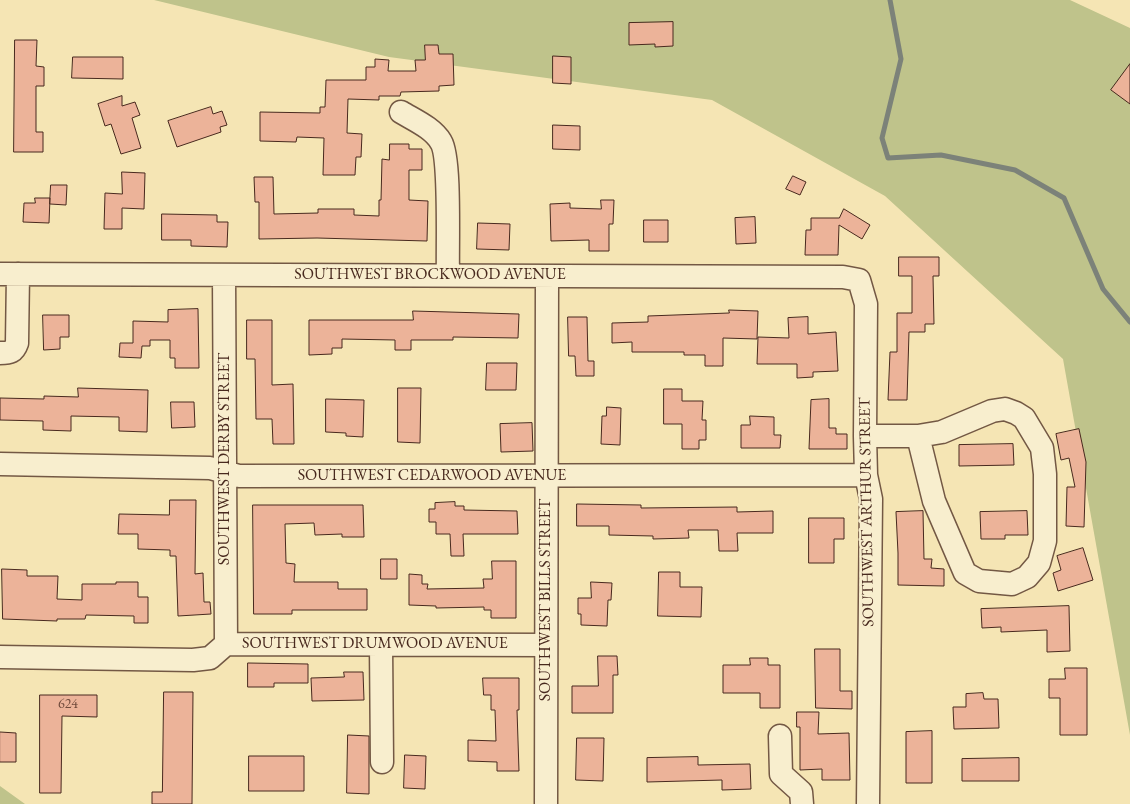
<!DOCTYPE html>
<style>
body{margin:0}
canvas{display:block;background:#f5e5b4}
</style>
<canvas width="1130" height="804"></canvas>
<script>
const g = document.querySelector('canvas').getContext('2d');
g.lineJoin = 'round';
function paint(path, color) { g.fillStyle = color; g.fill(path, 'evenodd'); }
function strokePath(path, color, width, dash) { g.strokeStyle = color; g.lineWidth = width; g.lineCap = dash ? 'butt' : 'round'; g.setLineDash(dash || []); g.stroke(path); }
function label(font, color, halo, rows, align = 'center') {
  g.font = font + ' "EB Garamond",serif'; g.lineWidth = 4.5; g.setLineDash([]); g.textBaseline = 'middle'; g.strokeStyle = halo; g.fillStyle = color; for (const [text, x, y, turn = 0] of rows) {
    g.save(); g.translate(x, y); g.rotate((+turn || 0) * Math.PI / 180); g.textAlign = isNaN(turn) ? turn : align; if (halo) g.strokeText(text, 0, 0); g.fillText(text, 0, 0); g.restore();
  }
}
const green = new Path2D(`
 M 154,0 L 1070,0 L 1130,28 L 1130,735 L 1063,359 L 885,196 L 712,100 L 389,57 Z
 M 0,786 L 25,804 L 0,804 Z`);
const stream = new Path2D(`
 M 890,0 L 901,59 L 882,138 L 888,158 L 941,155 L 1015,170 L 1064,198 L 1103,289 L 1130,322`);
const building = new Path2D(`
 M 673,22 L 673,46 L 655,47 L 655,44 L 629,45 L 629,23 Z
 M 15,40 L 37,40 L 36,66 L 44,67 L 44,86 L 36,86 L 36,132 L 43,132 L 43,152 L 14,152 Z
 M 425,45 L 438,45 L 439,54 L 453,54 L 454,85 L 439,86 L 439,91 L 401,92 L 400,96 L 379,96 L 379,100 L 348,99 L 347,133 L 362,134 L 361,157 L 356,157 L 355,175 L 323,175 L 324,138 L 297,137 L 296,142 L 260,141 L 260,112 L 320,113 L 320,107 L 325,107 L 326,80 L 366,80 L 366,67 L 375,67 L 375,59 L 389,60 L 388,71 L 416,71 L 415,60 L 425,60 Z
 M 553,56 L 571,57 L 571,84 L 553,83 Z
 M 73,57 L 123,57 L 123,79 L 72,78 Z
 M 1130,64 L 1130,104 L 1111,90 Z
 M 122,96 L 122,106 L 135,102 L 140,115 L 132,118 L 141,148 L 121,154 L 111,124 L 105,126 L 98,104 Z
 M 211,107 L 213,114 L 222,111 L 227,125 L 220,127 L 221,132 L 177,147 L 168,121 Z
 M 553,125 L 580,126 L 580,150 L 553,149 Z
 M 390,144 L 409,144 L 409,149 L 422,149 L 422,170 L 409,170 L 409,200 L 428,201 L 427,241 L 317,238 L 259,239 L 259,202 L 255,202 L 254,177 L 273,177 L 274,214 L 318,213 L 318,209 L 354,209 L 354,215 L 379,216 L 379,200 L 381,200 L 382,159 L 389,160 Z
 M 122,172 L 145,173 L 144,209 L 122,208 L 122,229 L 104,229 L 105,193 L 122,194 Z
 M 793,176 L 806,182 L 800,195 L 786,189 Z
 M 51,185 L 67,185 L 66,205 L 50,204 Z
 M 35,198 L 50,198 L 49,223 L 23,222 L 24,203 L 35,203 Z
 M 601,200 L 614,200 L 613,224 L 609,224 L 609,251 L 589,251 L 589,240 L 551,241 L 550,204 L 570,203 L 570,208 L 601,209 Z
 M 844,209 L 870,225 L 862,239 L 839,225 L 838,255 L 805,255 L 806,230 L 811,230 L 811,218 L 839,218 Z
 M 162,214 L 217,215 L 217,222 L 228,222 L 227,247 L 191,246 L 191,240 L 162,240 Z
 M 755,217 L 756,243 L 736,244 L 735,218 Z
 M 644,220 L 668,220 L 668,242 L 644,242 Z
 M 478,223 L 510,224 L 509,250 L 477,249 Z
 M 899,257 L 939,257 L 939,276 L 933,276 L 934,324 L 925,324 L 925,332 L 909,332 L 907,400 L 888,400 L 890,352 L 897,352 L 897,313 L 912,313 L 912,276 L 899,276 Z
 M 198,309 L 199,368 L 175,368 L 175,358 L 170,358 L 170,340 L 150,340 L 150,346 L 142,346 L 141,358 L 119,357 L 120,343 L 133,343 L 133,321 L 168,322 L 168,310 Z
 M 729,310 L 758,311 L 757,339 L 723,338 L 723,366 L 705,366 L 705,355 L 684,355 L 684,352 L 632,352 L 632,342 L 612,343 L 612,323 L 648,322 L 648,316 L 729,313 Z
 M 413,311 L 519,314 L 518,338 L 453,337 L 453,340 L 411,340 L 411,350 L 395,350 L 395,340 L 342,339 L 342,348 L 332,348 L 332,354 L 309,355 L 309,320 L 413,320 Z
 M 43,315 L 69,315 L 69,337 L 60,337 L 60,349 L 44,350 Z
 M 568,317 L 587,317 L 588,361 L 594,361 L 594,376 L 576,376 L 575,356 L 569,356 Z
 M 808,317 L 808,334 L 836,332 L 838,371 L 813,372 L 813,377 L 797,378 L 797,364 L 757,364 L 758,337 L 789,338 L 788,318 Z
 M 247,320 L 272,320 L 272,385 L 293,384 L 294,444 L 273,444 L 272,419 L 256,419 L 255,359 L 247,359 Z
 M 487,363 L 517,363 L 516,390 L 486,390 Z
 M 78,388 L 148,390 L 147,432 L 119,431 L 119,417 L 71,416 L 71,431 L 43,430 L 43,421 L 0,420 L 0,398 L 44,399 L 44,396 L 78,397 Z
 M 398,388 L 421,388 L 420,443 L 398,442 Z
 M 664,389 L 682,389 L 682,401 L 703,401 L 702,420 L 706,420 L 706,440 L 699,440 L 699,449 L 682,449 L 682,424 L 664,424 Z
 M 326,399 L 364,400 L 363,437 L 346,436 L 346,433 L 326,432 Z
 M 829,399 L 829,428 L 836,428 L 836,434 L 847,434 L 847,449 L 809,449 L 811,400 Z
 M 171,402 L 194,402 L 195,427 L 172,428 Z
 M 607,407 L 621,408 L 620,445 L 601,444 L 602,416 L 606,416 Z
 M 750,416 L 774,417 L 774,435 L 781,435 L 780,448 L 741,448 L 741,425 L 750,425 Z
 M 532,423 L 533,451 L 501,452 L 500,424 Z
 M 1079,429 L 1086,462 L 1084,527 L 1066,526 L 1067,487 L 1075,487 L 1069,458 L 1061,460 L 1056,434 Z
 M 1013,444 L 1014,465 L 959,466 L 959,445 Z
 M 170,500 L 196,500 L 195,574 L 203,573 L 204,602 L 210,602 L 211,614 L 178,616 L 176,556 L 170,556 L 170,550 L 138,549 L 138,534 L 118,534 L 119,514 L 169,515 Z
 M 455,502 L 455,506 L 464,506 L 464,510 L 517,511 L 518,534 L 463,534 L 464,556 L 451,556 L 450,534 L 436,534 L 436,522 L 429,522 L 429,509 L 435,509 L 435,503 Z
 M 577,504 L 641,505 L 641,508 L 737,507 L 737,512 L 773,511 L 773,533 L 737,533 L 738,551 L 719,551 L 718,530 L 688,530 L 689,538 L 653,539 L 653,536 L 609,535 L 609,526 L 577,526 Z
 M 253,505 L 363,505 L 364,537 L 342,537 L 342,534 L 315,535 L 314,523 L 285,524 L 286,563 L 295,564 L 294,582 L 338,582 L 338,589 L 367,589 L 367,610 L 292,610 L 292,614 L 254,614 Z
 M 923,511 L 924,559 L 932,559 L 931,568 L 944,569 L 944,586 L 898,585 L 898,553 L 896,512 Z
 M 1027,511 L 1028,535 L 1005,535 L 1005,539 L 981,539 L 980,512 Z
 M 809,518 L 844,518 L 844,539 L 834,539 L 834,563 L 809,563 Z
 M 1083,548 L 1093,580 L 1058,591 L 1053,573 L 1061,570 L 1057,556 Z
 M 381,559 L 397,559 L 397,579 L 381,579 Z
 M 492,561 L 516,561 L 516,618 L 491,618 L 491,610 L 484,610 L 484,607 L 436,608 L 436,606 L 409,605 L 409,574 L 422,575 L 422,584 L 428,584 L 427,589 L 484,588 L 483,579 L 492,579 Z
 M 2,569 L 27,570 L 27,576 L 58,576 L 57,599 L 82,600 L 82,584 L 116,584 L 116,582 L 138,582 L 138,597 L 148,597 L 148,623 L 134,623 L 134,616 L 86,615 L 85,619 L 57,619 L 57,621 L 3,619 Z
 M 659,572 L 680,572 L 680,587 L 702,587 L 701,617 L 658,616 Z
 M 591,582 L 612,583 L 611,600 L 608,600 L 607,626 L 581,625 L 581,614 L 578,614 L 578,598 L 591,598 Z
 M 1069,606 L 1070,651 L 1047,652 L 1047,630 L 1001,632 L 1001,627 L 982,628 L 981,609 Z
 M 815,649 L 840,649 L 840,691 L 852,691 L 852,709 L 816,708 Z
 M 598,656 L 617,656 L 618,675 L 613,675 L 613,713 L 572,713 L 572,686 L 598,686 Z
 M 750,658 L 768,658 L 768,665 L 780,665 L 780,708 L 760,708 L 760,693 L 723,693 L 723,665 L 750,665 Z
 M 248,663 L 308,664 L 308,683 L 274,683 L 274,687 L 248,687 Z
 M 1065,668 L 1087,668 L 1087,735 L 1060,735 L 1060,698 L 1049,698 L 1049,679 L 1065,679 Z
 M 344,672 L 363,672 L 364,700 L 312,701 L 311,678 L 344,677 Z
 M 483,678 L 519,678 L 519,710 L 517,710 L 519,771 L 497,771 L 497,762 L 468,761 L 468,740 L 496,741 L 495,710 L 491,710 L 491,695 L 484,695 Z
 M 164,692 L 193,692 L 192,804 L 152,804 L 152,792 L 162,792 Z
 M 983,693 L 984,699 L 998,699 L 999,728 L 954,729 L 953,707 L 966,707 L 966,694 Z
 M 40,695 L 97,695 L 97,717 L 62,716 L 61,793 L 40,793 Z
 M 797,712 L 819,712 L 818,734 L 849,733 L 850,780 L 822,780 L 822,769 L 800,770 L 800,727 L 797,727 Z
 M 932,731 L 932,783 L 906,783 L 906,732 Z
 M 0,732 L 16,733 L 16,762 L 0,762 Z
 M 348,735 L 369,736 L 369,794 L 347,793 Z
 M 577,738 L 604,738 L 603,781 L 576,780 Z
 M 405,755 L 426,756 L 425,789 L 404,788 Z
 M 249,756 L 304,756 L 304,791 L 249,791 Z
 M 698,757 L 698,765 L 750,764 L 751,789 L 722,790 L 722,780 L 647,782 L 647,758 Z
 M 1019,758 L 1019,781 L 962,781 L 962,759 Z`);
const minor = new Path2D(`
 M 401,112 C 414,120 433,128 441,142 C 451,158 447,250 448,275
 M 0,274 L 843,277 L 859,280 L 866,304 L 865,436 L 866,475 L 871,499 L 868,804
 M 224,275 L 226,644
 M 0,353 C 10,353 14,352 17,343 L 18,274
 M 1005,409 L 1016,413 L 1024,418 L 1042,448 L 1045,474 L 1045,541 L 1039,563 L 1027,577 L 1012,584 L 979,581 L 965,573 L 934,501 L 918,436 L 942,432 L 992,411 Z
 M 865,436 L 918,436
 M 0,464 L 210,468 L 239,476 L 866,475
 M 381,645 L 382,762
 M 0,657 L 193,660 L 210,658 L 226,644 L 546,645
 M 780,736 L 781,774 L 801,792 L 802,804
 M 546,804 L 547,276`);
const numberNames = [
 ["624",68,704]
];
const streetNames = [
 ["SOUTHWEST BROCKWOOD AVENUE",430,275],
 ["SOUTHWEST DERBY STREET",225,459,-90],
 ["SOUTHWEST CEDARWOOD AVENUE",432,476],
 ["SOUTHWEST ARTHUR STREET",867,512,-91],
 ["SOUTHWEST BILLS STREET",546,600,-90],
 ["SOUTHWEST DRUMWOOD AVENUE",375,644]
];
paint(green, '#bfc38b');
strokePath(stream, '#7c8279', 5);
paint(building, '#ecb399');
strokePath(building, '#48291e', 1);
strokePath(minor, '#735844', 25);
strokePath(minor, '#f8eece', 22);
label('14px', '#714c3d', null, numberNames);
label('16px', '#48291e', '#f8eece', streetNames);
</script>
